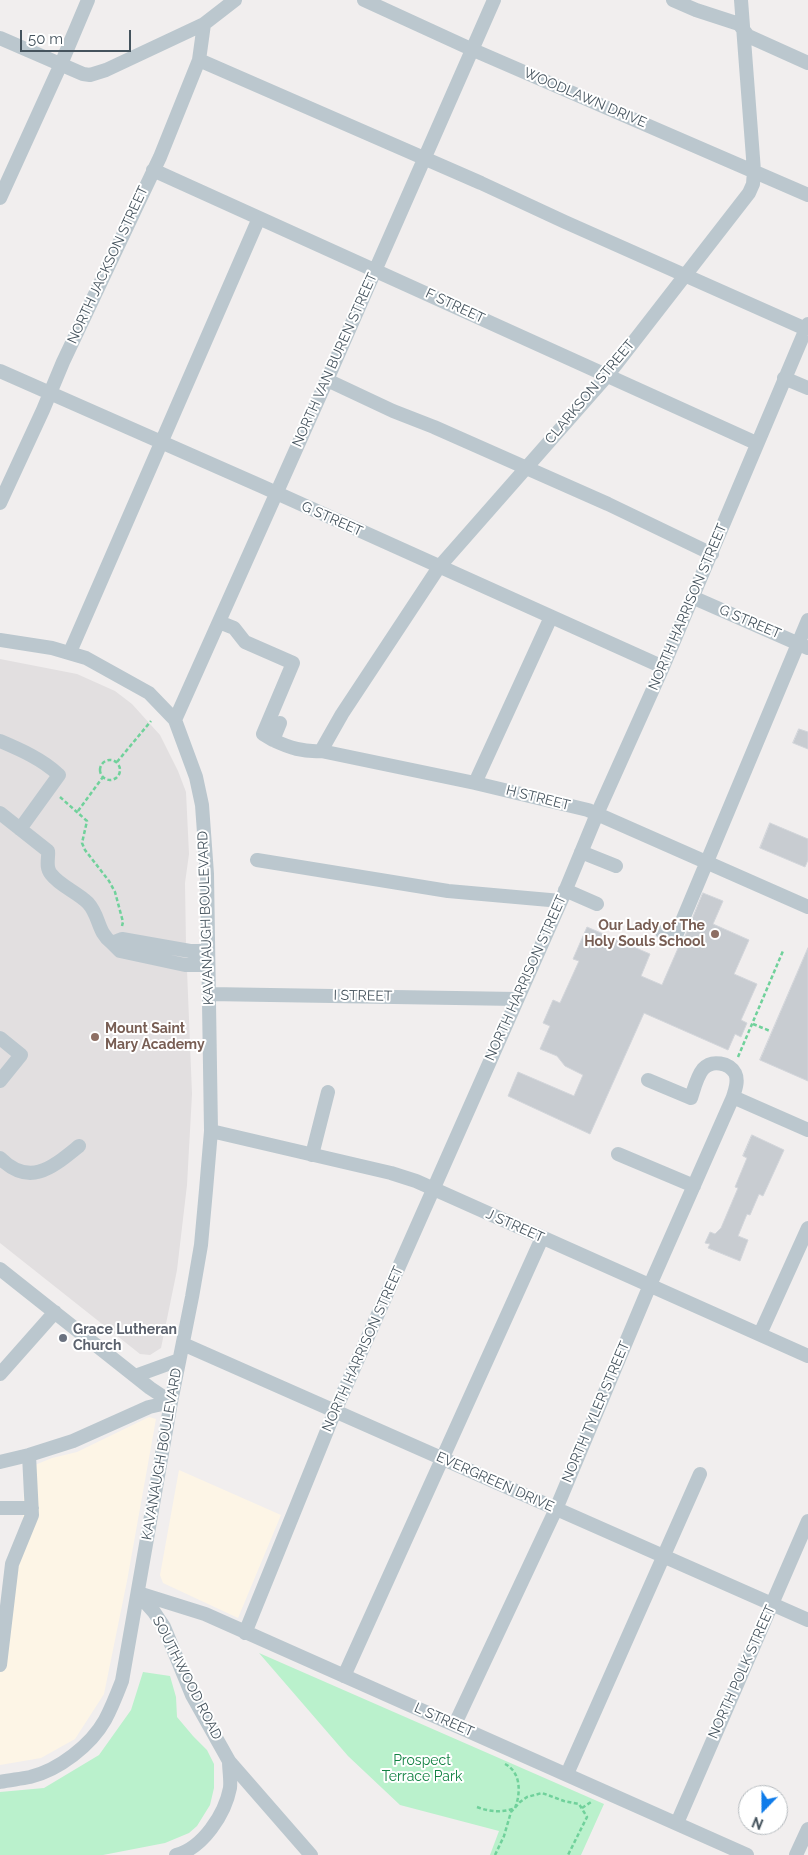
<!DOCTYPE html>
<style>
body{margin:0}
#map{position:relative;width:808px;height:1855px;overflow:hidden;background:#f1eeee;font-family:Raleway,sans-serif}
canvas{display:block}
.north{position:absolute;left:738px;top:1785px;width:50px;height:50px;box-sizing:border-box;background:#fff;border:1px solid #b5babe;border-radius:50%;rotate:202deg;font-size:14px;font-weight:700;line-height:20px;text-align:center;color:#45535d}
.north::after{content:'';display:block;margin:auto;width:18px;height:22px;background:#0f7cea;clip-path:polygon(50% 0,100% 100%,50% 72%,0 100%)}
.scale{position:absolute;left:20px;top:30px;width:111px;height:22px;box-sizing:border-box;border:2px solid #45535d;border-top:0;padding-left:6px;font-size:15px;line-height:18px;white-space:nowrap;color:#45535d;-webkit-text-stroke:4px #fff;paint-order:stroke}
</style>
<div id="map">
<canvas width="808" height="1855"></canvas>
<div class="north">N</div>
<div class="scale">50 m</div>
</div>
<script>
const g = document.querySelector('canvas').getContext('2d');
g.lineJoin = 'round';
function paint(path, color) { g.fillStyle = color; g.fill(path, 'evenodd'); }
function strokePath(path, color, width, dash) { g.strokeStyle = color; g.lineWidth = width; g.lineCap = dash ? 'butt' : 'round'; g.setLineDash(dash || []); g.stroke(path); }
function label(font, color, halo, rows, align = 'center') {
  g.font = font + ' Raleway,sans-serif'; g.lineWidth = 4; g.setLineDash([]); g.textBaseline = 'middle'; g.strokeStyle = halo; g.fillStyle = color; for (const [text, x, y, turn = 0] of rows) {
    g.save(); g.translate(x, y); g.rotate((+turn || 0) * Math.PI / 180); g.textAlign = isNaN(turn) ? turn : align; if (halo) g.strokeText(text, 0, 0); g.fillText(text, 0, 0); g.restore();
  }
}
const commercial = new Path2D(`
 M 149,1417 L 156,1419 L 127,1581 L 104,1694 L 75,1739 L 41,1758 L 0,1765 L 0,1671 L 22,1535 L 25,1469 L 52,1458 L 77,1452 Z
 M 179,1470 L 281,1515 L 238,1618 L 163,1583 L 160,1575 Z`);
const education = new Path2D(`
 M 0,659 L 77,674 L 115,691 L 132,704 L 160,735 L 178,771 L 186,792 L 189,854 L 185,883 L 186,945 L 192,1094 L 187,1185 L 177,1270 L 161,1348 L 150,1355 L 140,1354 L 0,1243 Z`);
const green = new Path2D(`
 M 259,1653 L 604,1804 L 581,1855 L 490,1855 L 499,1831 L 400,1805 L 348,1756 Z
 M 143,1672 L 170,1676 L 176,1697 L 177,1717 L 193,1736 L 207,1750 L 214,1764 L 214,1788 L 210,1805 L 197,1826 L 189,1833 L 165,1843 L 103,1855 L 0,1855 L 0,1792 L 44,1788 L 99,1755 L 131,1710 Z`);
const building = new Path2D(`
 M 799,729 L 808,732 L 808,749 L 793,743 Z
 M 770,823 L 808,839 L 808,860 L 805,867 L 760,848 Z
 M 703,893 L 723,901 L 713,924 L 749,940 L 734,974 L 757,984 L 741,1020 L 747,1023 L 741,1037 L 735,1034 L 728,1050 L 644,1013 L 590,1134 L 508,1096 L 518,1072 L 574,1096 L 583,1075 L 565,1066 L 557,1056 L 540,1049 L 550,1026 L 543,1023 L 553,1000 L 560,1003 L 579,961 L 573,959 L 587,927 L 650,954 L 641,976 L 662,985 L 679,946 L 683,941 Z
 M 808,948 L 808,1081 L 760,1060 Z
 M 752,1135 L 784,1150 L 763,1196 L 759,1194 L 750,1215 L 747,1214 L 738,1236 L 748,1240 L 740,1261 L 708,1248 L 710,1244 L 705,1243 L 710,1232 L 715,1234 L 721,1228 L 738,1188 L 735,1187 L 747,1158 L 743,1156 Z`);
const path = new Path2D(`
 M100 770a10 10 0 1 1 20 0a10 10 0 1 1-20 0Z
 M 117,762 L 151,721
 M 60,797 L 87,821 L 82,843 L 85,850 L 109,881 L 115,892 L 123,922 L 122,926
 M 78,811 L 103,777
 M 753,1024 L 770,1031
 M 738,1057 L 783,951
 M 477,1807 C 490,1812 502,1813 515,1808 C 521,1793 521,1772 505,1764
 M 582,1808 L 591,1802
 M 495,1855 L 504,1836 L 511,1812 L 520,1802 L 527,1797 L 542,1793 L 564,1801 L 579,1804 L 587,1817 L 568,1855`);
const minor = new Path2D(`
 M 364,0 L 471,49 L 808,195
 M 673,0 L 696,10 L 739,24 L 748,36 L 808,63
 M 0,38 L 83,74 L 90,75 L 106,70 L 204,24 L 235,0
 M 199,60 L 481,183 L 565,222 L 806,329
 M 153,170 L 756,443
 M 0,198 L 61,64 L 88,0
 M 0,371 L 261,486 L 663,667
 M 784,378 L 808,388
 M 327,380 L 393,411 L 434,427 L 608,504 L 712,554
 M 0,503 L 43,410 L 63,362 L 160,157 L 199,60 L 204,24
 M 692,597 L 808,648
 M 219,622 L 234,628 L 245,642 L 293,663 L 263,734 L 273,740
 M 0,640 L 52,648 L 86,658 L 149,693 L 175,720 L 196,777 L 202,805 L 207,874 L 211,1131 L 206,1190 L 201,1245 L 192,1297 L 171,1402 L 122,1681 C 117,1694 112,1707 105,1720 C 91,1745 59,1770 30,1777 C 20,1779 10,1780 0,1782
 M 70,652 L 259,218
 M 175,720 L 327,380 L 494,0
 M 280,723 L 273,740 C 290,748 303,752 321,751 L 475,783 L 588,810 L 808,907
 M 0,741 C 21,750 42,759 59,775 L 20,829
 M 321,751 L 342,714 L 439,567 L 607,376 L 749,193 L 753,184 L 754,171 L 741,0
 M 475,783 L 551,617
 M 0,813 L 48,851 C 49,858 45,867 51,874 C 60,886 77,892 88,903 C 100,916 97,932 112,943
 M 581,852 L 616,866
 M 257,860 L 448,891 L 561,901
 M 565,890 L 597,904
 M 662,932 L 675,938 L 808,620
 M 208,951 L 190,951 L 122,939 L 112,943 L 120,951 L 185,965 L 208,965
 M 209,994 L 517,999
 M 0,1038 L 21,1055 L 0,1081
 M 733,1097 L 808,1130
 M 211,1131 L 391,1173 L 416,1181 L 808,1356
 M 618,1154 L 694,1186
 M 312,1155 L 328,1092
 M 0,1158 C 30,1188 53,1167 79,1146
 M 0,1269 L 150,1388 L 171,1402
 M 760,1334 L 808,1228
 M 183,1344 L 808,1620
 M 0,1374 L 55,1312
 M 135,1376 L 179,1360
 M 0,1462 L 29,1455 L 73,1441 L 149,1407 L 171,1402
 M 0,1508 L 32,1508
 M 138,1593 L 205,1614 L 747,1855
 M 138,1594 L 154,1612 L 164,1627 L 192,1695 L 229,1761 L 311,1855
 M 245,1633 L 335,1411 L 561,901 L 597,814 L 663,667 L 808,324
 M 0,1665 L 12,1564 L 32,1515 L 29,1455
 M 344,1676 L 542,1238
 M 455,1724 L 556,1509 L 650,1285 L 733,1097 C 735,1090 739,1081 735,1073 C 729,1063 712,1059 703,1069 C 697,1076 694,1089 691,1098 L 648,1080
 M 567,1774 L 700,1474
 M 677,1823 L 808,1521
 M 176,1855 C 203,1848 225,1814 230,1788 C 231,1779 229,1770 229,1761
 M 796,1855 L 808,1829`);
const markers = [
 [715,934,5,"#8d6e63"],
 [95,1037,5,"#8d6e63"],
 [63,1338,5,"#6b7280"]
];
const streetNames = [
 ["WOODLAWN DRIVE",585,98,23],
 ["NORTH JACKSON STREET",108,265,-65],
 ["F STREET",455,306,25],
 ["NORTH VAN BUREN STREET",335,360,-66],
 ["CLARKSON STREET",590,392,-50],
 ["G STREET",332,519,24],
 ["NORTH HARRISON STREET",688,607,-67],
 ["G STREET",750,622,23],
 ["H STREET",538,798,14],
 ["KAVANAUGH BOULEVARD",206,918,-92],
 ["NORTH HARRISON STREET",526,978,-66],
 ["I STREET",363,996,1],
 ["J STREET",515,1226,24],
 ["NORTH HARRISON STREET",363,1349,-66],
 ["NORTH TYLER STREET",596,1412,-67],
 ["KAVANAUGH BOULEVARD",162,1454,-80],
 ["EVERGREEN DRIVE",495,1482,24],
 ["NORTH POLK STREET",742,1672,-66],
 ["SOUTHWOOD ROAD",187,1678,63],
 ["L STREET",444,1720,24]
];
const educationNames = [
 ["Our Lady of The",705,926],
 ["Holy Souls School",705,942],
 ["Mount Saint",105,1029,"left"],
 ["Mary Academy",105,1045,"left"]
];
const worshipNames = [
 ["Grace Lutheran",73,1330],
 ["Church",73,1346]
];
const parkNames = [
 ["Prospect",422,1761],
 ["Terrace Park",422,1777]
];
paint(commercial, '#fdf5e6');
paint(education, '#e2dfe0');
paint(green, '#baf1cc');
paint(building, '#c8ccd1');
strokePath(building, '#d2d5da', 1);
strokePath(path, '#70d19b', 2.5, [4, 2.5]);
strokePath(minor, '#bbc7ce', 14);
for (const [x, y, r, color] of markers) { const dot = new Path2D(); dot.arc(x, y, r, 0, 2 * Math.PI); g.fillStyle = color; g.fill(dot); strokePath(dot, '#fff', 2); }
label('14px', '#45535d', '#fff', streetNames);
label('bold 14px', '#785e54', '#fff', educationNames, 'right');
label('bold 14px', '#5b616d', '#fff', worshipNames, 'left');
label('14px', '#128243', '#fff', parkNames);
</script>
